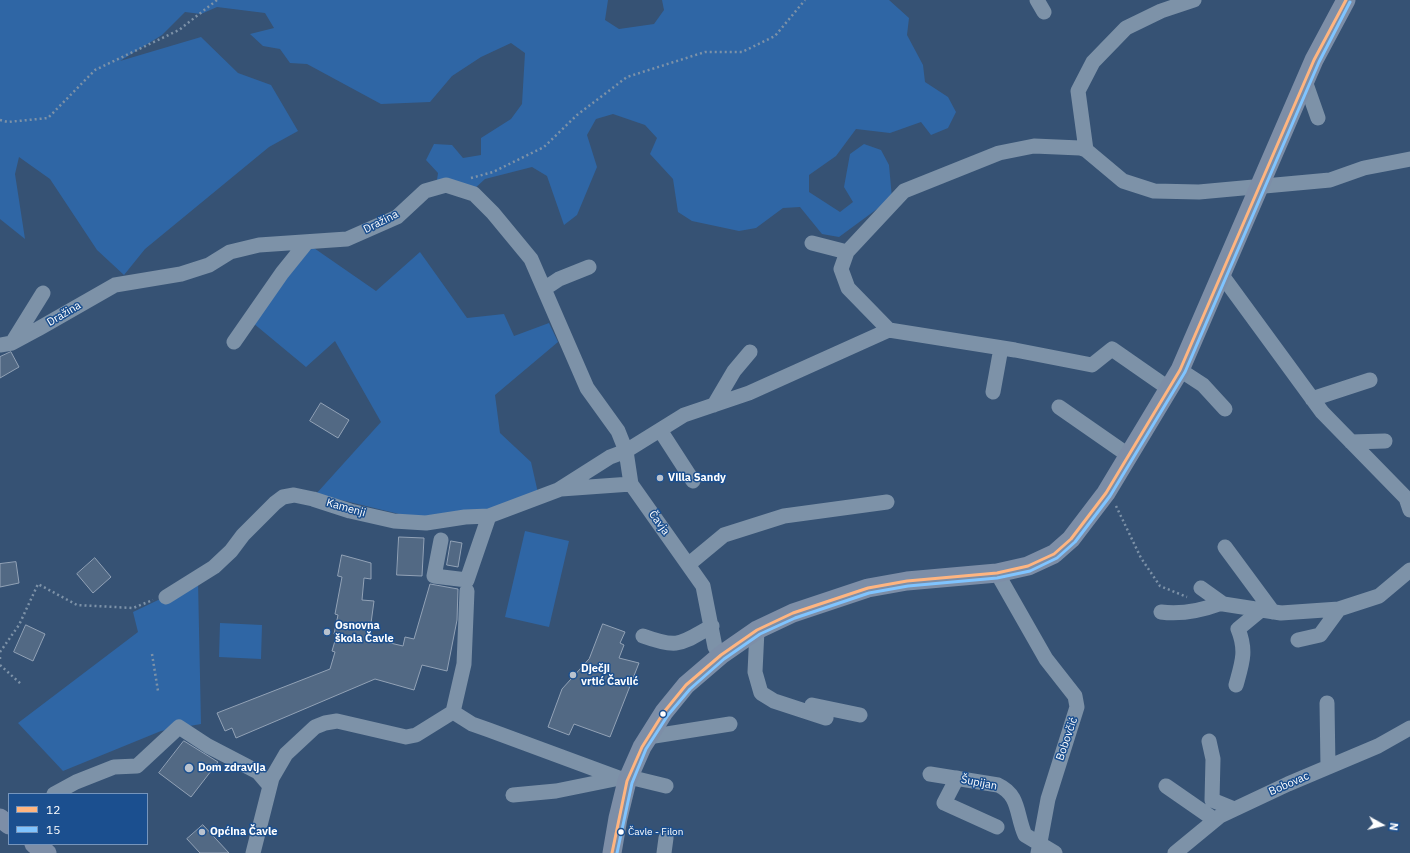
<!DOCTYPE html>
<meta charset="utf-8">
<style>
body{margin:0}
#map{position:relative;width:1410px;height:853px;overflow:hidden;background:#365274;font-family:"IBM Plex Sans",sans-serif}
canvas{display:block}
.legend{position:absolute;left:8px;top:793px;width:140px;height:52px;box-sizing:border-box;background:#1b4f8f;border:1px solid #7695bc;margin:0;padding:5px 7px;list-style:none;font-size:12px;color:#fff}
.legend li{display:flex;align-items:center;gap:8px;height:20px}
.legend b{width:20px;border:1px solid #7695bc}
.north{position:absolute;left:1362px;top:805px;width:40px;height:40px;-webkit-text-stroke:3px #1b4f8f;paint-order:stroke;rotate:98deg;font-size:11px;font-weight:700;line-height:16px;text-align:center;color:#fff}
.north::after{content:'';display:block;margin:auto;width:14px;height:18px;background:#fff;clip-path:polygon(50% 0,100% 100%,50% 72%,0 100%)}
</style>
<div id="map">
<canvas width="1410" height="853"></canvas>
<ul class="legend">
<li><b style="height:5px;background:#ffb580"></b>12</li>
<li><b style="height:5px;background:#80c4ff"></b>15</li>
</ul>
<div class="north">N</div>
</div>
<script>
const g = document.querySelector('canvas').getContext('2d');
g.lineJoin = 'round';
function paint(path, color) { g.fillStyle = color; g.fill(path, 'evenodd'); }
function strokePath(path, color, width, dash) { g.strokeStyle = color; g.lineWidth = width; g.lineCap = dash ? 'butt' : 'round'; g.setLineDash(dash || []); g.stroke(path); }
function label(font, color, halo, rows, align = 'center') {
  g.font = font + ' "IBM Plex Sans",sans-serif'; g.lineWidth = 3; g.setLineDash([]); g.textBaseline = 'middle'; g.strokeStyle = halo; g.fillStyle = color; for (const [text, x, y, turn = 0] of rows) {
    g.save(); g.translate(x, y); g.rotate((+turn || 0) * Math.PI / 180); g.textAlign = isNaN(turn) ? turn : align; if (halo) g.strokeText(text, 0, 0); g.fillText(text, 0, 0); g.restore();
  }
}
const green = new Path2D(`
 M 0,0 L 608,0 L 605,20 L 619,29 L 654,24 L 664,10 L 662,0 L 889,0 L 909,18 L 907,35 L 923,65 L 925,82 L 948,97 L 956,112 L 948,128 L 931,135 L 921,122 L 890,133 L 856,129 L 836,156 L 809,175 L 809,192 L 840,212 L 853,202 L 844,187 L 850,154 L 864,144 L 881,150 L 889,165 L 892,198 L 839,237 L 822,234 L 800,207 L 783,208 L 756,228 L 739,231 L 692,221 L 678,212 L 673,179 L 650,154 L 657,138 L 645,125 L 613,114 L 596,119 L 587,135 L 597,167 L 577,215 L 564,225 L 547,176 L 532,167 L 485,179 L 472,191 L 459,183 L 437,180 L 438,173 L 426,160 L 434,144 L 452,145 L 463,158 L 481,155 L 481,138 L 511,119 L 522,104 L 525,53 L 511,43 L 481,57 L 452,76 L 430,102 L 381,104 L 307,64 L 290,63 L 280,49 L 263,46 L 250,34 L 274,28 L 265,13 L 217,7 L 201,14 L 185,12 L 162,35 L 120,61 L 201,37 L 238,73 L 271,85 L 298,131 L 269,147 L 145,249 L 124,275 L 97,250 L 50,179 L 19,157 L 15,174 L 25,239 L 0,219 Z
 M 311,246 L 376,291 L 420,252 L 467,318 L 504,314 L 514,336 L 549,323 L 558,342 L 495,395 L 500,433 L 531,462 L 538,493 L 485,511 L 420,519 L 316,494 L 381,422 L 335,341 L 306,367 L 253,323 Z
 M 525,531 L 569,541 L 549,627 L 505,617 Z
 M 198,581 L 201,724 L 161,731 L 63,771 L 18,723 L 138,632 L 133,612 Z
 M 220,623 L 262,625 L 261,659 L 219,657 Z`);
const building = new Path2D(`
 M 11,352 L 19,367 L 0,378 L 0,357 Z
 M 321,403 L 349,420 L 338,438 L 310,421 Z
 M 399,537 L 424,538 L 422,576 L 397,575 Z
 M 451,541 L 462,543 L 458,567 L 447,565 Z
 M 342,555 L 371,563 L 371,579 L 364,578 L 362,600 L 374,601 L 369,638 L 403,646 L 405,637 L 414,639 L 430,584 L 458,589 L 457,620 L 447,671 L 422,665 L 414,690 L 375,679 L 236,738 L 232,728 L 225,731 L 217,713 L 330,669 L 335,652 L 332,651 L 337,634 L 334,634 L 338,615 L 335,614 L 342,577 L 338,576 Z
 M 95,558 L 111,577 L 93,593 L 77,574 Z
 M 16,562 L 19,583 L 0,587 L 0,564 Z
 M 603,624 L 625,632 L 620,643 L 624,645 L 619,658 L 639,663 L 610,737 L 574,724 L 569,735 L 548,727 L 562,689 L 589,659 Z
 M 26,625 L 45,634 L 33,661 L 14,652 Z
 M 184,741 L 218,762 L 191,797 L 159,773 Z
 M 203,825 L 229,853 L 200,853 L 187,839 Z`);
const path = new Path2D(`
 M 0,120 L 8,122 L 48,118 L 95,70 L 179,30 L 217,0
 M 471,178 L 493,172 L 544,147 L 577,115 L 627,77 L 705,52 L 742,52 L 775,36 L 805,0
 M 1116,506 L 1141,558 L 1160,586 L 1187,597
 M 0,652 L 19,625 L 38,584 L 77,605 L 133,608 L 153,600
 M 152,654 L 158,691
 M 0,657 L 0,660
 M 0,665 L 21,684`);
const minor = new Path2D(`
 M 1037,0 L 1044,12
 M 1305,81 L 1318,118
 M 1086,150 L 1078,91 L 1093,62 L 1126,28 L 1161,11 L 1194,0
 M 812,243 L 847,252
 M 1221,274 L 1322,412 L 1406,498 L 1410,510
 M 544,289 L 559,279 L 589,267
 M 889,330 L 848,288 L 841,269 L 847,252 L 904,191 L 999,153 L 1034,146 L 1080,148 L 1086,150 L 1123,181 L 1154,191 L 1199,192 L 1330,180 L 1364,168 L 1410,159
 M 234,342 L 282,273 L 307,242
 M 12,343 L 43,293
 M 0,345 L 12,343 L 38,329 L 115,285 L 181,274 L 209,265 L 230,252 L 259,245 L 347,239 L 397,217 L 425,191 L 446,185 L 474,194 L 493,213 L 531,259 L 587,388 L 618,431 L 626,451 L 610,457 L 558,490 L 489,516 L 465,517 L 426,523 L 394,521 L 350,511 L 313,499 L 294,495 L 283,497 L 275,503 L 243,535 L 231,551 L 214,567 L 166,597
 M 1180,370 L 1203,385 L 1225,409
 M 993,392 L 1001,348
 M 1312,399 L 1370,380
 M 714,405 L 734,371 L 750,352
 M 1059,407 L 1128,455
 M 660,430 L 693,481
 M 1351,442 L 1385,441
 M 561,489 L 631,484
 M 441,540 L 434,576 L 467,580 L 489,516
 M 1225,547 L 1273,612
 M 689,564 L 724,535 L 784,516 L 887,502
 M 997,573 L 1046,659 L 1075,696 L 1077,707 L 1048,799 L 1038,853
 M 1201,588 L 1222,603
 M 467,591 L 464,664 L 453,712 L 472,724 L 489,730 L 627,781
 M 1217,603 L 1281,613 L 1339,609 L 1379,596 L 1410,570
 M 1161,612 C 1182,615 1203,610 1222,603
 M 757,630 L 755,672 L 761,693 L 774,701 L 826,718
 M 643,636 C 679,649 680,644 712,626
 M 1298,640 L 1320,635 L 1339,609
 M 721,655 L 715,647 L 703,586 L 631,484 L 626,451 L 684,415 L 749,393 L 889,330 L 1015,350 L 1092,365 L 1112,349 L 1168,388
 M 1236,685 C 1242,663 1247,651 1238,629 L 1261,610
 M 1327,703 L 1328,767
 M 812,705 L 860,715
 M 648,737 L 730,724
 M 1209,741 L 1213,759 L 1212,800 L 1234,809
 M 930,774 L 998,785 C 1020,795 1016,815 1025,835 L 1055,853
 M 629,777 L 666,786
 M 957,778 L 944,803 L 997,827
 M 1166,786 L 1215,820
 M 54,794 L 76,782 L 114,767 L 137,766 L 179,727 L 208,746 L 258,772 L 270,786
 M 513,795 L 556,791 L 620,778
 M 253,853 L 272,778 L 286,754 L 315,727 L 325,723 L 337,721 L 406,737 L 416,735 L 453,712
 M 664,853 L 666,838
 M 1175,853 L 1220,816 L 1288,784 L 1378,746 L 1410,728`);
const major = new Path2D(`
 M 0,818 L 9,825
 M 34,844 L 47,853
 M 612,853 L 618,818 L 627,781 L 642,747 L 664,712 L 686,685 L 721,655 L 757,630 L 793,613 L 868,588 L 907,581 L 997,573 L 1028,566 L 1054,554 L 1071,539 L 1106,493 L 1180,370 L 1314,60 L 1346,0`);
const bus1 = new Path2D(`
 M 612,853 L 627,781 L 642,747 L 664,712 L 686,685 L 721,655 L 757,630 L 793,613 L 868,588 L 907,581 L 997,573 L 1028,566 L 1054,554 L 1071,539 L 1106,493 L 1180,370 L 1314,60 L 1346,0`);
const bus2 = new Path2D(`
 M 617,853 L 632,783 L 646,749 L 668,715 L 690,689 L 724,659 L 760,634 L 795,618 L 869,593 L 908,586 L 997,578 L 1030,571 L 1057,558 L 1075,542 L 1110,496 L 1185,372 L 1319,62 L 1350,2`);
const markers = [
 [660,478,4,"#b9c2ce"],
 [327,632,4,"#b9c2ce"],
 [573,675,4,"#b9c2ce"],
 [663,714,3.5,"#fff"],
 [189,768,5,"#b9c2ce"],
 [202,832,4,"#b9c2ce"],
 [621,832,3.5,"#fff"]
];
const busNames = [
 ["Čavle - Filon",628,832]
];
const streetNames = [
 ["Dražina",381,222,-27],
 ["Dražina",64,314,-31],
 ["Kamenji",346,508,16],
 ["Čavja",659,523,54],
 ["Bobovčić",1067,739,-71],
 ["Šupijan",979,783,11],
 ["Bobovac",1289,784,-24]
];
const poiNames = [
 ["Villa Sandy",668,478],
 ["Osnovna",335,626],
 ["škola Čavle",335,639],
 ["Dječji",581,669],
 ["vrtić Čavlić",581,682],
 ["Dom zdravlja",198,768],
 ["Općina Čavle",210,832]
];
paint(green, '#2f66a5');
paint(building, '#526984');
strokePath(building, '#92a2b6', 1);
strokePath(path, '#7d92a8', 2.5, [2, 3]);
strokePath(minor, '#7d92a8', 15);
strokePath(major, '#7d8ea7', 19);
strokePath(bus1, '#ffb580', 3);
strokePath(bus2, '#80c4ff', 3);
for (const [x, y, r, color] of markers) { const dot = new Path2D(); dot.arc(x, y, r, 0, 2 * Math.PI); g.fillStyle = color; g.fill(dot); strokePath(dot, '#1b4f8f', 1.5); }
label('10px', '#fff', '#1b4f8f', busNames, 'left');
label('11px', '#fff', '#1b4f8f', streetNames);
label('bold 11px', '#fff', '#1b4f8f', poiNames, 'left');
</script>
